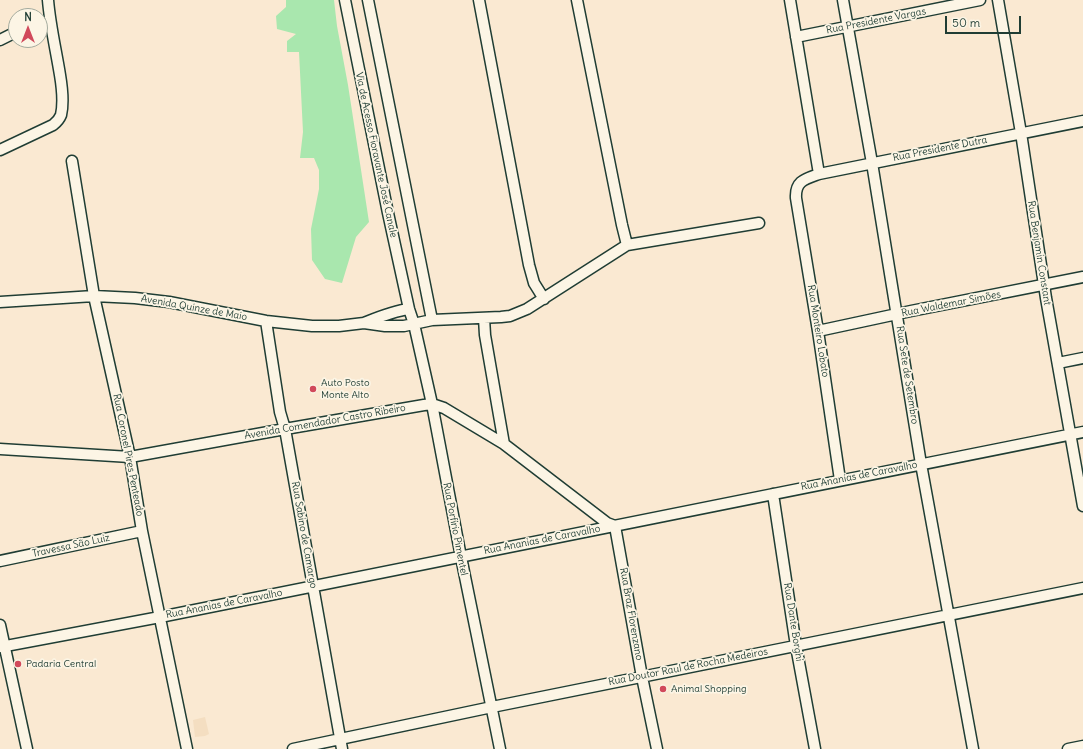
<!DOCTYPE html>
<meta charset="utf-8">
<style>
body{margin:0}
#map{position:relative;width:1083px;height:749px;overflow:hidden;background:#fae9d2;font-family:Delius,sans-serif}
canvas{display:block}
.north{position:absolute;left:8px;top:8px;width:40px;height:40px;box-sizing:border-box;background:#fcf5e5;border:1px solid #a4ab9e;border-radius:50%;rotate:0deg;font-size:11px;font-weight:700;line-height:16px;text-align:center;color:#1f3d34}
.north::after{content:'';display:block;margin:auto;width:14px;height:18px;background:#d1495b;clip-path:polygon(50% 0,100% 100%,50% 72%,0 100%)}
.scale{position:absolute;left:945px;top:16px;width:76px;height:18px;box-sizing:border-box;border:2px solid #1f3d34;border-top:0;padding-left:5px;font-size:12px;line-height:14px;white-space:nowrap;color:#1f3d34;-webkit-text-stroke:3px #fcf5e5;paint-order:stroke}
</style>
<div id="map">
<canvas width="1083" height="749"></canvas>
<div class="north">N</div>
<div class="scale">50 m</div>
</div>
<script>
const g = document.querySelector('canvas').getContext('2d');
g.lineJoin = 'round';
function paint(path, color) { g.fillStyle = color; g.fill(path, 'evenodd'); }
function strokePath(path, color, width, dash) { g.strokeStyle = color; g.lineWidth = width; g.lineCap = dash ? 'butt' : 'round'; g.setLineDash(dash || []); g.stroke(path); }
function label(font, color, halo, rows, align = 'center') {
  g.font = font + ' Delius,sans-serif'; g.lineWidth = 3.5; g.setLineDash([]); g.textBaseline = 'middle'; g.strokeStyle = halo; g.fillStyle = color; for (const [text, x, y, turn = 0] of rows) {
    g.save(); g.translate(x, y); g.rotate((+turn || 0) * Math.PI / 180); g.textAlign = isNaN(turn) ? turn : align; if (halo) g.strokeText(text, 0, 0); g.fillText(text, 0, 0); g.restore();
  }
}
const built = new Path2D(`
 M 205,717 L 209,734 L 205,736 L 195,737 L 193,720 Z`);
const green = new Path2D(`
 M 286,0 L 334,0 L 337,26 L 348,85 L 369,222 L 356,237 L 342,283 L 325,279 L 312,260 L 311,229 L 319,189 L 319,170 L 314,158 L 300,158 L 303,132 L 299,52 L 287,52 L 287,41 L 296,34 L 277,29 L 276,16 L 286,7 Z`);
const minor = new Path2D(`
 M 345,0 L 388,213 L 409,309 L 414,324 L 432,404 L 461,557 L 500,749
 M 368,0 L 432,320
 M 479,0 L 529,265 L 534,283 L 544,299
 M 577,0 L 622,225 L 627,245
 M 790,0 L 819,174
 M 843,0 L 872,163 L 921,464 L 973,749
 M 998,0 L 1021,133 L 1046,298 L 1083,506
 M 796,37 L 980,0
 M 0,40 L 16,32
 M 0,150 L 53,125 C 57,122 59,120 61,115 C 64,102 62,87 60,75 C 56,50 50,25 48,0
 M 72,161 L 94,296 L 130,457 L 142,531 L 187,749
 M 0,302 L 94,296 L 135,298 L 169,302 L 266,321 L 312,326 L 339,326 L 364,323 L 385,326 L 404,326 L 432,320 L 501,317 L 510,316 L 527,309 L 627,245 L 759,223
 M 484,318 L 485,335 L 504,444
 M 266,321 L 280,412 L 285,429 L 342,749
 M 364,323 C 379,317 393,311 409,309
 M 818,331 L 911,311 L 1083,277
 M 1058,363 L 1083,358
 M 0,449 L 130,457 L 285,429 L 424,405 L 432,404 L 444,408 L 504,444 L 607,523 L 615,526 L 642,677 L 657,749
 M 840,480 L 818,331 L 796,198 C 795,181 805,179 819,174 L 1083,121
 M 773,494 L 796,646 L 815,749
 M 0,561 L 142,531
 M 0,625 L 27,749
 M 0,647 L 160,617 L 1083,432
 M 293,749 L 492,707 L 1083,588
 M 1068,749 L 1083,746`);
const markers = [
 [313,389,4,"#d1495b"],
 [18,664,4,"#d1495b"],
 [663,689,4,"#d1495b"]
];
const streetNames = [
 ["Rua Presidente Vargas",876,21,-11],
 ["Rua Presidente Dutra",940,149,-11],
 ["Via de Acesso Fioravante José Canale",376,155,78],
 ["Rua Benjamin Constant",1039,253,81],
 ["Rua Waldemar Simões",951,304,-11],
 ["Avenida Quinze de Maio",194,308,10],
 ["Rua Monteiro Lobato",818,331,81],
 ["Rua Sete de Setembro",907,375,81],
 ["Avenida Comendador Castro Ribeiro",325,422,-10],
 ["Rua Coronel Pires Penteado",128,455,79],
 ["Rua Ananias de Caravalho",859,476,-11],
 ["Rua Porfírio Pimentel",455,529,79],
 ["Rua Sabino de Camargo",304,535,80],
 ["Rua Ananias de Caravalho",542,540,-11],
 ["Travessa São Luiz",71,546,-12],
 ["Rua Ananias de Caravalho",224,604,-11],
 ["Rua Braz Florenzano",631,614,80],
 ["Rua Dante Borghi",793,622,81],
 ["Rua Doutor Raul de Rocha Medeiros",688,667,-11]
];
const poiNames = [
 ["Auto Posto",321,383],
 ["Monte Alto",321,395],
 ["Padaria Central",26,664],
 ["Animal Shopping",671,689]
];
paint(built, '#f4dec1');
paint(green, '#a9e7ae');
strokePath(minor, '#1f3d34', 13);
strokePath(minor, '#fcf5e5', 10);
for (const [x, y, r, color] of markers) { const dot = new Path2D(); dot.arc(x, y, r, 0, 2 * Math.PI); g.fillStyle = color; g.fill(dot); strokePath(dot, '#fcf5e5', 1.5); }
label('10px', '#1f3d34', '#fcf5e5', streetNames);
label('10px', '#1f3d34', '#fcf5e5', poiNames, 'left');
</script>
